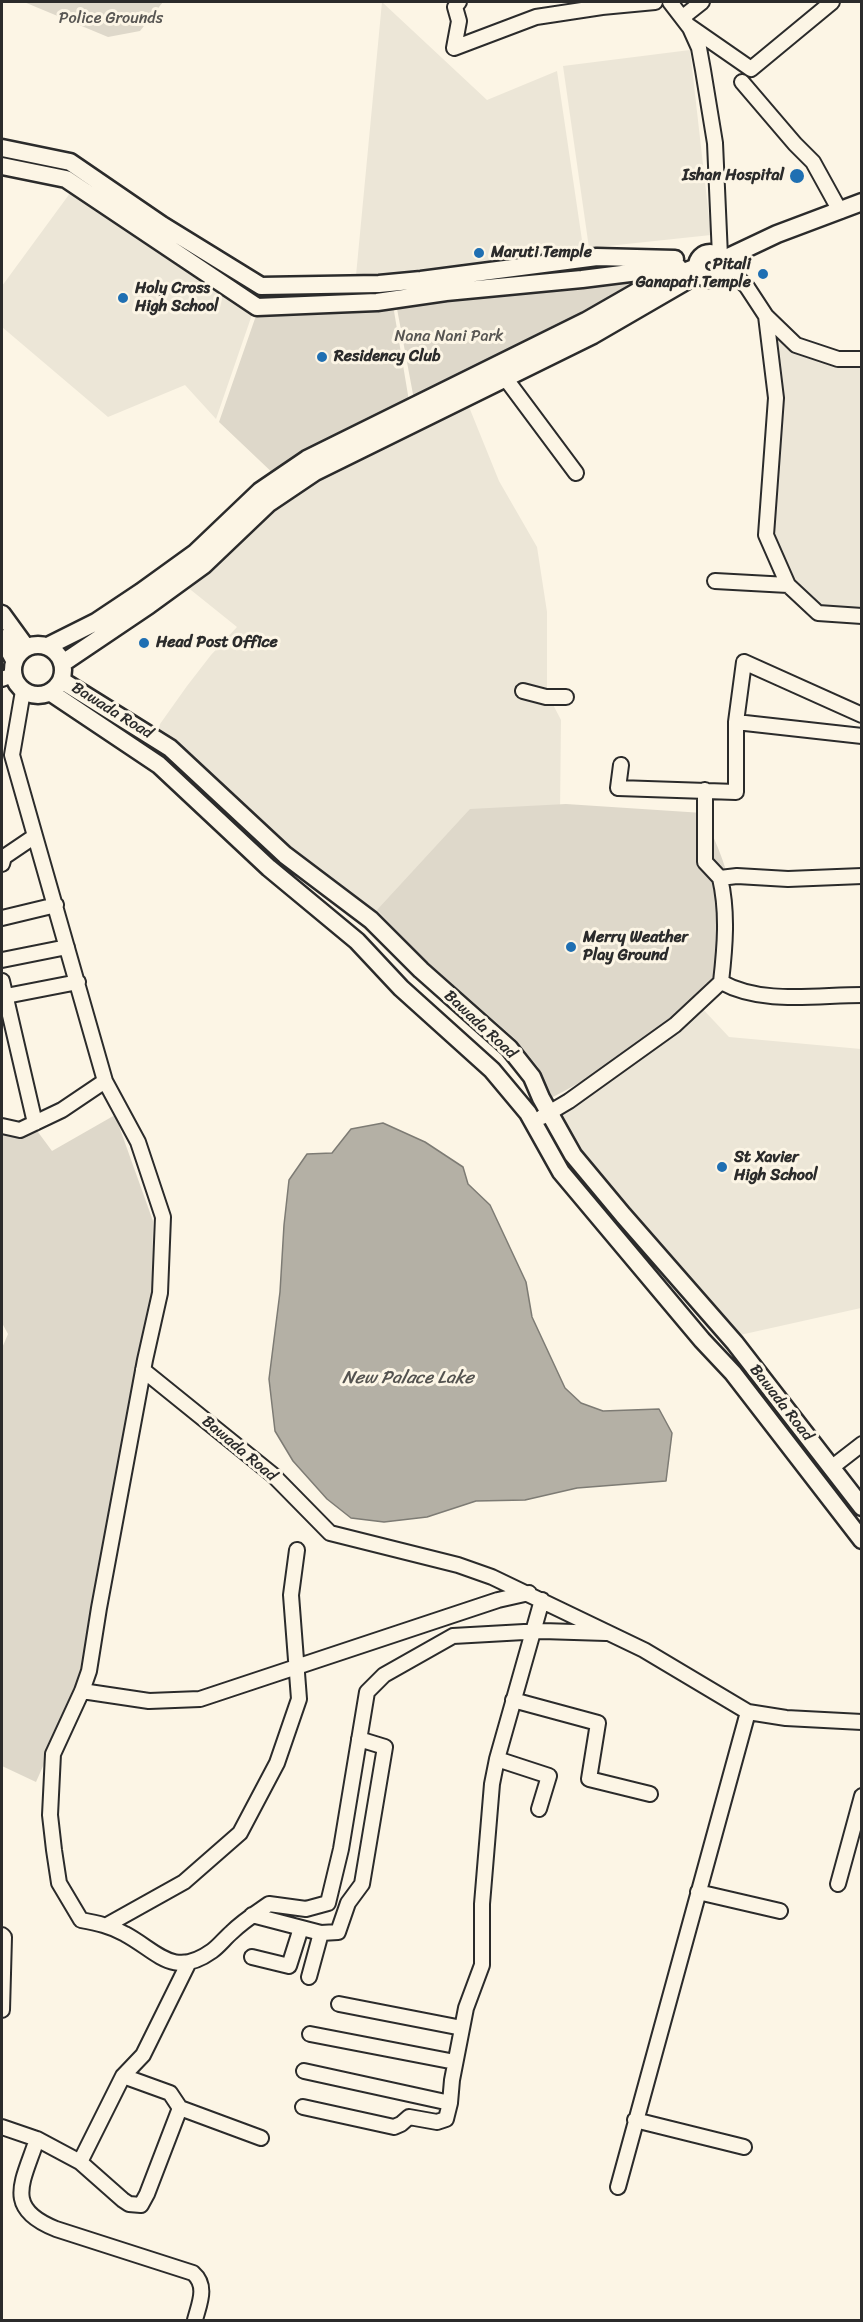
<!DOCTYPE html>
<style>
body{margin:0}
#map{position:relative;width:863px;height:2322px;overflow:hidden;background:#fcf5e5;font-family:Sriracha,sans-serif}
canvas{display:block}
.frame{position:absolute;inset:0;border:3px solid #2b2b2b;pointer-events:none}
</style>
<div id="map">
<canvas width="863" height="2322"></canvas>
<div class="frame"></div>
</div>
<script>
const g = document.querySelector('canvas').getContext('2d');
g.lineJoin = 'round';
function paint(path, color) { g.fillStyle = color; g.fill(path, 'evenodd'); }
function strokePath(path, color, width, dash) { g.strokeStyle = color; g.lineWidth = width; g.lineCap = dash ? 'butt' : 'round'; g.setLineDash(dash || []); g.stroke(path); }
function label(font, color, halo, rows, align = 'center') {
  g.font = font + ' Sriracha,sans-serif'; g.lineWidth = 6; g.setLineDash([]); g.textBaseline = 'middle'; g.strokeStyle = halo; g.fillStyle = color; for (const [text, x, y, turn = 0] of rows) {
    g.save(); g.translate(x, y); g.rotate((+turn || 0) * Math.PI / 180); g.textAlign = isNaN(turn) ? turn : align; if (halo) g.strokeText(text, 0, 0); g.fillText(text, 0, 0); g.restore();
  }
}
const built = new Path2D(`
 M 382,2 L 487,100 L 557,71 L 583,247 L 355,286 Z
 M 690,50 L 711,235 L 589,248 L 563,66 Z
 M 76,185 L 255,306 L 216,419 L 185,385 L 108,417 L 2,327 L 2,286 Z
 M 763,320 L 792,347 L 861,364 L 861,620 L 814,615 L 764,539 L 773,409 Z
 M 465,397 L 499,481 L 537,547 L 547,612 L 547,693 L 561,720 L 560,813 L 465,818 L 371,920 L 157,738 L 160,724 L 187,686 L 211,655 L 237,627 L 181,582 L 269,503 Z
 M 699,1005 L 729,1037 L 861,1049 L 861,1308 L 731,1337 L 666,1266 L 641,1258 L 581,1197 L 587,1172 L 555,1108 Z`);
const green = new Path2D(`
 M 24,2 L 163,2 L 140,31 L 108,37 Z
 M 697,264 L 415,405 L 395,298 Z
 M 392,299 L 410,407 L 278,478 L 219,422 L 259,307 Z
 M 566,804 L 703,813 C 713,837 726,862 730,888 C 734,915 728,945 727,972 C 672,1021 614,1067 549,1099 L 538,1067 L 514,1038 L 426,961 L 377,910 L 470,809 Z
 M 115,1115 L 153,1221 L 152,1300 L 82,1678 L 36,1782 L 2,1766 L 2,1348 L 8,1334 L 2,1323 L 2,1133 L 19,1137 L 35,1128 L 52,1151 Z`);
const water = new Path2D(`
 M 383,1123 L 425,1142 L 463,1167 L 468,1184 L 490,1205 L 526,1282 L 532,1317 L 565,1388 L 581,1403 L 603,1411 L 659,1409 L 672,1433 L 666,1481 L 577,1488 L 525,1500 L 476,1501 L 427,1517 L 384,1522 L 351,1518 L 327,1499 L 293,1461 L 275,1431 L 269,1379 L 280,1292 L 284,1225 L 289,1180 L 307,1154 L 332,1153 L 351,1129 Z`);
const minor = new Path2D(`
 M 459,2 L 455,7 L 459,21 L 454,48 L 536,17 L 602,7 L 655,2
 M 670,2 L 690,28 L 699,48 L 703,70 L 715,143 L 720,256
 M 683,17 L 702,2
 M 689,26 L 751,69 L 832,2
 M 742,82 L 795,144 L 813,162 L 840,211
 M 722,273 L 735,275 L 747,287 L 766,316 L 796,345 L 838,359 L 862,359
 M 766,316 L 776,398 L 766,535 L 788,585 L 818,613 L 862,616
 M 500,371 L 576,473
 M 715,581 L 788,585
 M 2,679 L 13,675
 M 523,691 L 546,697 L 566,697
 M 736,722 L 862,736
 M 621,765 L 618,788 L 736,792 L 736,722 L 744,662 L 862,715
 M 705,790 L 705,862 L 720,878
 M 2,864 L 4,857 L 35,836 L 12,755 L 23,691
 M 2,918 L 56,905
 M 2,960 L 67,947
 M 2,981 L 35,1123
 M 721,982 C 762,1005 816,995 862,995
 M 6,996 L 78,982
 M 105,1081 L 138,1142 L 163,1217 L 160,1293 L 145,1360 L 99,1608 L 89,1671 L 82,1691 L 53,1754 L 50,1815 L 54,1850 L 59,1883 L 81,1920 C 97,1923 111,1926 125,1934 C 157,1951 173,1979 212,1951 C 219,1946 225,1938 232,1932 C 243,1921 256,1913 269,1904 L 306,1909 L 328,1903 L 341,1849 L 367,1692 L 384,1675 L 453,1636 L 542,1631 L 606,1633
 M 542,1117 L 569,1101 L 675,1025 L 721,982 C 725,947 728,912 720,878 L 737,876 L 788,879 L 862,876
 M 2,1126 L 20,1130 L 62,1110 L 105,1081 L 35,836
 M 143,1370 L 273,1475 L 330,1533 L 458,1565 L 492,1577 L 644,1650 L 748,1712 L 786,1718 L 862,1722
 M 831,1468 L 862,1444
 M 82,1691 L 149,1701 L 200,1699 L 498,1600 L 529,1593
 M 513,1700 L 598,1723 L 589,1779 L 650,1794
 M 497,1759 L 549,1776 L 539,1809
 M 838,1884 L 862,1796
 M 698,1892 L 780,1911
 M 252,1915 L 321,1933 L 338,1932 L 348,1903 L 362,1884 L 385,1747 L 359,1739
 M 107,1925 L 184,1882 L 240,1833 L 277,1763 L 299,1699 L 291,1595 L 297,1550
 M 2,1935 L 4,1937 L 2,2010
 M 252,1957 L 289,1966 L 301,1928
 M 309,1977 L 321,1933
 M 339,2004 L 462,2028
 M 310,2034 L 455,2062
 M 304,2071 L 450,2103
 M 123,2076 L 170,2093 L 180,2108 L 261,2138
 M 303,2107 L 394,2127 L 401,2124 L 409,2117 L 437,2122 L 446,2119 L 450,2103 L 452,2080 L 466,2008 L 482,1965 L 482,1904 L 492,1784 L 497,1759 L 542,1600
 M 635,2120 L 744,2147
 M 2,2127 L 37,2139 L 80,2162 L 123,2076 L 143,2055 L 189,1962
 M 37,2139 C 23,2182 3,2208 56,2229 L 193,2273 C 208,2286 199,2304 195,2320
 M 80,2162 L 123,2200 L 129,2204 L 141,2205 L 147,2194 L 180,2108
 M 618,2187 L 748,1712`);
const major = new Path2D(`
 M 2,148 L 70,162 L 162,225 L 261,286 L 379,284 L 421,280 L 597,257 L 675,259
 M 2,166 L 66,179 L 257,307 L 377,302 L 446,292 L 582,279 L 678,267
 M697 266a13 13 0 1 1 26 0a13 13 0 1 1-26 0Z
 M 722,260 L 777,234 L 862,202
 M 2,614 L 26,647
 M 2,638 L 14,660
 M13 670a25 25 0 1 1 50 0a25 25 0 1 1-50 0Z
 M 48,646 L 96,622 L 141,592 L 195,553 L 260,491 L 307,459 L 586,321 L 647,286 L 697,267
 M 63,663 L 149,605 L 204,565 L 269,503 L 315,472 L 593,335 L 693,277
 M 61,680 L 170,748 L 285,855 L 371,920 L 421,970 L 509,1048 L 532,1077 L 541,1098 L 573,1155 L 623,1215 L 735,1343 L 862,1507
 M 50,692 L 159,765 L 269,868 L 357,941 L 401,988 L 492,1070 L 528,1113 L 561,1172 L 702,1340 L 733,1373 L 862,1540`);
const markers = [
 [797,176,8,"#1f6fb2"],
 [479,253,6,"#1f6fb2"],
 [763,274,6,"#1f6fb2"],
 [123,298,6,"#1f6fb2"],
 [322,357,6,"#1f6fb2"],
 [144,643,6,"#1f6fb2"],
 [571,947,6,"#1f6fb2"],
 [722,1167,6,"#1f6fb2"]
];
const parkNames = [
 ["Police Grounds",111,19],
 ["Nana Nani Park",449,337]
];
const poiNames = [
 ["Ishan Hospital",784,176,"right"],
 ["Maruti Temple",491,253],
 ["Pitali",751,265,"right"],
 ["Ganapati Temple",751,283,"right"],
 ["Holy Cross",135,289],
 ["High School",135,307],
 ["Residency Club",334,357],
 ["Head Post Office",156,643],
 ["Merry Weather",583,938],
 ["Play Ground",583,956],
 ["St Xavier",734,1158],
 ["High School",734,1176]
];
const streetNames = [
 ["Bawada Road",112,711,32],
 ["Bawada Road",480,1025,43],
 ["Bawada Road",781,1403,52],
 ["Bawada Road",239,1449,40]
];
const waterNames = [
 ["New Palace Lake",408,1378]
];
paint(built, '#ece6d7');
paint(green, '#ded8ca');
paint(water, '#b4b0a5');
strokePath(water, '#7d7b74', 1.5);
strokePath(minor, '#2b2b2b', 18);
strokePath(major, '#2b2b2b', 21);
strokePath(minor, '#fcf5e5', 14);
strokePath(major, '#fcf5e5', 16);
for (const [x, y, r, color] of markers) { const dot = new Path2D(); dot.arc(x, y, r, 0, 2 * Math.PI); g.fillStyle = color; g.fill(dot); strokePath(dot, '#fcf5e5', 2); }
label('16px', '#585653', '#fcf5e5', parkNames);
label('bold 16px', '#2b2b2b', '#fcf5e5', poiNames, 'left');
label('16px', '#2b2b2b', '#fcf5e5', streetNames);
label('italic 18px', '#545350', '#fcf5e5', waterNames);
</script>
